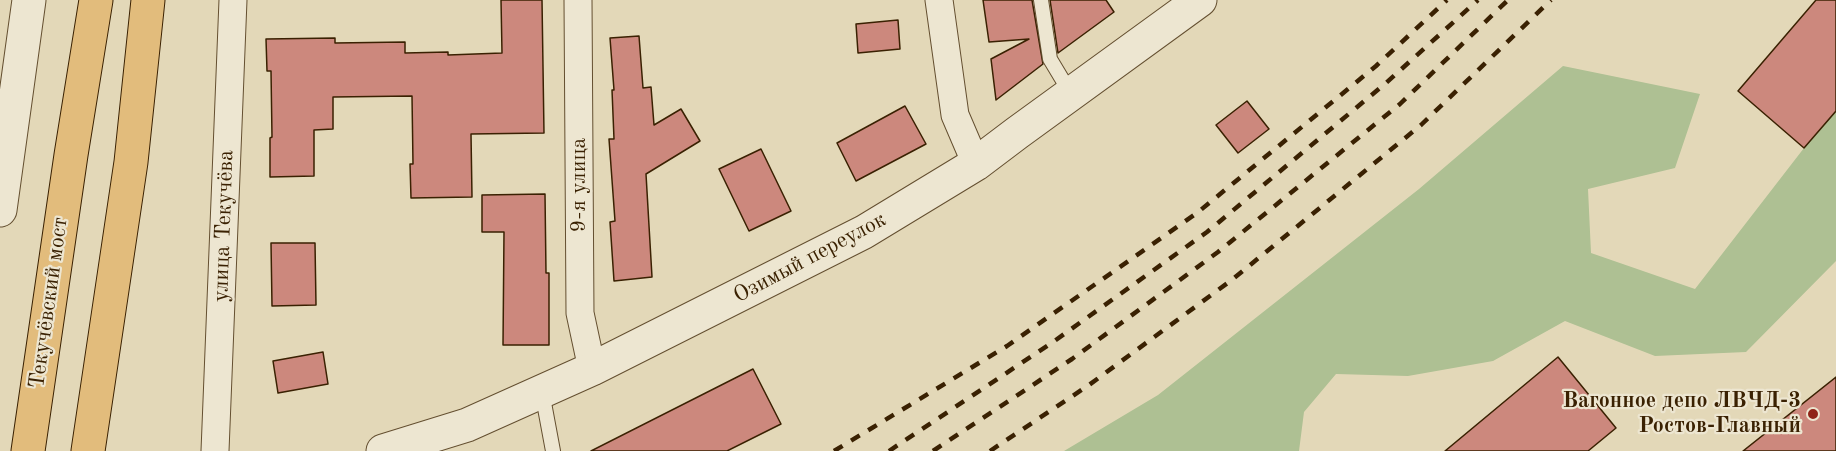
<!DOCTYPE html>
<meta charset="utf-8">
<style>
body{margin:0}
canvas{display:block;background:#e3d8b8}
</style>
<canvas width="1836" height="451"></canvas>
<script>
const g = document.querySelector('canvas').getContext('2d');
g.lineJoin = 'round';
function paint(path, color) { g.fillStyle = color; g.fill(path, 'evenodd'); }
function strokePath(path, color, width, dash) { g.strokeStyle = color; g.lineWidth = width; g.lineCap = dash ? 'butt' : 'round'; g.setLineDash(dash || []); g.stroke(path); }
function label(font, color, halo, rows, align = 'center') {
  g.font = font + ' "Old Standard TT",serif'; g.lineWidth = 4.5; g.setLineDash([]); g.textBaseline = 'middle'; g.strokeStyle = halo; g.fillStyle = color; for (const [text, x, y, turn = 0] of rows) {
    g.save(); g.translate(x, y); g.rotate((+turn || 0) * Math.PI / 180); g.textAlign = isNaN(turn) ? turn : align; if (halo) g.strokeText(text, 0, 0); g.fillText(text, 0, 0); g.restore();
  }
}
const green = new Path2D(`
 M 1563,66 L 1700,94 L 1675,168 L 1588,189 L 1591,253 L 1695,289 L 1804,148 L 1836,111 L 1836,261 L 1746,352 L 1655,356 L 1565,321 L 1493,361 L 1408,376 L 1336,374 L 1304,412 L 1299,451 L 1064,451 L 1158,395 L 1419,189 Z`);
const building = new Path2D(`
 M 501,0 L 542,0 L 544,133 L 471,134 L 472,197 L 411,198 L 410,164 L 413,164 L 412,96 L 333,97 L 333,129 L 314,130 L 314,176 L 270,177 L 270,138 L 272,137 L 271,71 L 267,71 L 266,39 L 335,38 L 335,43 L 405,42 L 405,53 L 448,52 L 448,55 L 502,53 Z
 M 983,0 L 1032,0 L 1043,64 L 996,100 L 991,59 L 1029,39 L 989,42 Z
 M 1050,0 L 1106,0 L 1114,12 L 1058,53 Z
 M 1816,0 L 1836,0 L 1836,111 L 1804,148 L 1738,91 Z
 M 898,20 L 900,49 L 858,53 L 856,24 Z
 M 639,36 L 643,88 L 651,87 L 654,125 L 681,109 L 700,141 L 646,174 L 652,277 L 614,281 L 610,222 L 615,221 L 609,139 L 614,139 L 612,90 L 614,90 L 610,38 Z
 M 1247,101 L 1269,129 L 1238,153 L 1216,125 Z
 M 905,106 L 926,144 L 856,181 L 837,143 Z
 M 761,149 L 791,211 L 749,231 L 719,169 Z
 M 545,194 L 546,273 L 549,273 L 549,345 L 503,345 L 504,232 L 482,232 L 482,195 Z
 M 271,243 L 315,243 L 316,305 L 272,306 Z
 M 323,352 L 328,384 L 278,393 L 273,361 Z
 M 1558,357 L 1616,428 L 1588,451 L 1445,451 Z
 M 753,369 L 781,424 L 727,451 L 591,451 Z
 M 1836,377 L 1836,451 L 1743,451 Z`);
const service = new Path2D(`
 M 1041,0 L 1050,59 L 1071,94
 M 542,392 L 553,451`);
const minor = new Path2D(`
 M 578,0 L 580,313 L 592,369
 M 939,0 L 955,115 L 976,164
 M 215,451 L 233,0`);
const tertiary = new Path2D(`
 M 0,210 L 29,0
 M 383,451 L 467,425 L 592,369 L 864,232 L 976,164 L 1017,133 L 1200,0`);
const primary = new Path2D(`
 M 28,451 L 71,155 L 96,0
 M 88,451 L 131,162 L 148,0`);
const rail = new Path2D(`
 M 834,451 L 1007,346 L 1197,213 L 1376,66 L 1447,0
 M 889,451 L 1053,342 L 1207,232 L 1386,83 L 1478,0
 M 933,451 L 1072,359 L 1218,252 L 1400,104 L 1508,0
 M 990,451 L 1089,385 L 1233,279 L 1421,125 L 1551,0`);
const markers = [
 [1813,414,6,"#8f2418"]
];
const streetNames = [
 ["9-я улица",579,185,-90],
 ["улица Текучёва",224,226,-88],
 ["Озимый переулок",810,258,-28],
 ["Текучёвский мост",49,303,-82]
];
const poiNames = [
 ["Вагонное депо ЛВЧД-3",1801,401],
 ["Ростов-Главный",1801,426]
];
paint(green, '#aec093');
paint(building, '#cc887d');
strokePath(building, '#3a2102', 1.5);
strokePath(service, '#644f30', 16);
strokePath(minor, '#644f30', 29);
strokePath(tertiary, '#644f30', 35);
strokePath(primary, '#3a2102', 35);
strokePath(service, '#ede6d1', 14);
strokePath(minor, '#ede6d1', 27);
strokePath(tertiary, '#ede6d1', 33);
strokePath(primary, '#e2bc7c', 33);
strokePath(rail, '#3a2102', 4.5, [10, 10]);
for (const [x, y, r, color] of markers) { const dot = new Path2D(); dot.arc(x, y, r, 0, 2 * Math.PI); g.fillStyle = color; g.fill(dot); strokePath(dot, '#ede6d1', 2); }
label('22px', '#3a2102', '#ede6d1', streetNames);
label('bold 22px', '#3a2102', '#ede6d1', poiNames, 'right');
</script>
